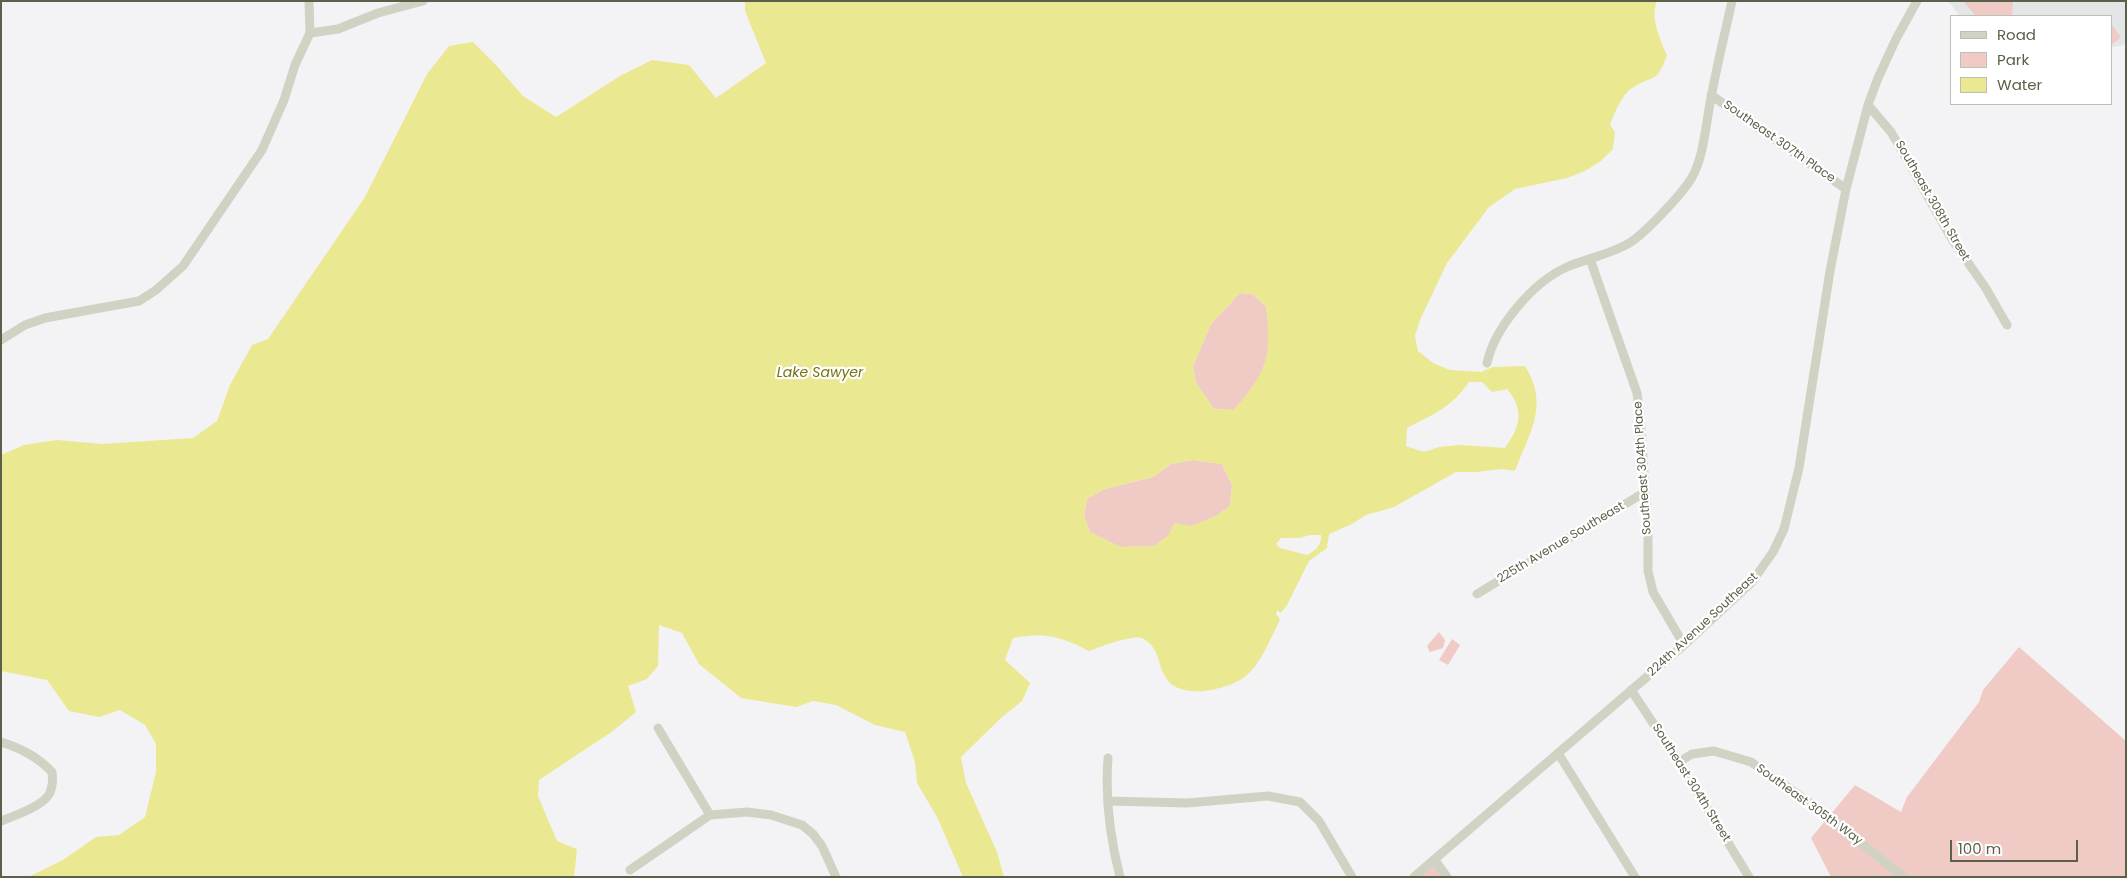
<!DOCTYPE html>
<style>
body{margin:0}
#map{position:relative;width:2127px;height:878px;overflow:hidden;background:#f3f3f5;font-family:Poppins,sans-serif}
canvas{display:block}
.frame{position:absolute;inset:0;border:2px solid #5b604a;pointer-events:none}
.legend{position:absolute;left:1950px;top:15px;width:162px;height:90px;box-sizing:border-box;background:#fff;border:1px solid #bdbfb7;margin:0;padding:6px 9px;list-style:none;font-size:15px;color:#5b604a}
.legend li{display:flex;align-items:center;gap:10px;height:25px}
.legend b{width:25px;border:1px solid #bdbfb7}
.scale{position:absolute;left:1950px;top:840px;width:128px;height:22px;box-sizing:border-box;border:2px solid #5b604a;border-top:0;padding-left:6px;font-size:15px;line-height:18px;white-space:nowrap;color:#5b604a;-webkit-text-stroke:4px #fff;paint-order:stroke}
</style>
<div id="map">
<canvas width="2127" height="878"></canvas>
<div class="frame"></div>
<ul class="legend">
<li><b style="height:6px;background:#d0d3c4"></b>Road</li>
<li><b style="height:14px;background:#f0cac4"></b>Park</li>
<li><b style="height:14px;background:#ebe892"></b>Water</li>
</ul>
<div class="scale">100 m</div>
</div>
<script>
const g = document.querySelector('canvas').getContext('2d');
g.lineJoin = 'round';
function paint(path, color) { g.fillStyle = color; g.fill(path, 'evenodd'); }
function strokePath(path, color, width, dash) { g.strokeStyle = color; g.lineWidth = width; g.lineCap = dash ? 'butt' : 'round'; g.setLineDash(dash || []); g.stroke(path); }
function label(font, color, halo, rows, align = 'center') {
  g.font = font + ' Poppins,sans-serif'; g.lineWidth = 4.5; g.setLineDash([]); g.textBaseline = 'middle'; g.strokeStyle = halo; g.fillStyle = color; for (const [text, x, y, turn = 0] of rows) {
    g.save(); g.translate(x, y); g.rotate((+turn || 0) * Math.PI / 180); g.textAlign = isNaN(turn) ? turn : align; if (halo) g.strokeText(text, 0, 0); g.fillText(text, 0, 0); g.restore();
  }
}
const education = new Path2D(`
 M 1948,1 L 2126,1 L 2126,43 L 2120,46 L 2111,47 L 2111,16 L 1960,16 Z`);
const green = new Path2D(`
 M 1963,1 L 2013,1 L 2012,16 L 1976,16 Z
 M 2111,24 L 2121,37 L 2111,45 Z
 M 1240,293 L 1252,294 L 1266,306 C 1268,323 1271,341 1268,358 C 1264,378 1247,395 1234,410 L 1214,409 L 1196,383 L 1193,366 L 1211,324 Z
 M 1193,460 L 1222,464 L 1232,485 L 1230,506 L 1216,516 L 1168,536 L 1155,546 L 1120,547 L 1090,532 L 1084,516 L 1087,499 L 1104,489 L 1153,477 L 1171,464 Z
 M 1439,632 L 1445,640 L 1443,648 L 1430,652 L 1427,646 Z
 M 1452,639 L 1460,645 L 1448,665 L 1439,660 Z
 M 2019,647 L 2126,741 L 2126,877 L 1831,877 L 1811,838 L 1855,785 L 1901,812 L 1907,797 L 1979,702 L 1983,690 Z
 M 1435,860 L 1446,877 L 1414,877 Z`);
const water = new Path2D(`
 M 745,1 L 1657,1 C 1650,17 1660,40 1667,55 C 1657,84 1654,74 1632,88 C 1621,96 1615,112 1610,125 L 1615,132 L 1613,149 L 1601,161 L 1585,171 L 1567,178 L 1515,189 L 1489,207 L 1447,263 L 1420,320 L 1415,336 L 1418,351 L 1433,363 L 1450,370 L 1481,372 L 1493,367 L 1525,366 C 1550,406 1529,433 1515,471 L 1502,469 L 1476,472 L 1456,472 L 1394,507 L 1366,515 L 1352,524 L 1329,534 L 1327,548 L 1309,561 L 1287,605 L 1281,613 L 1277,610 L 1276,614 L 1280,620 C 1271,637 1261,664 1246,676 C 1228,690 1180,701 1166,678 C 1157,664 1160,649 1144,639 C 1135,633 1100,647 1089,651 C 1059,636 1045,632 1013,638 L 1005,660 L 1030,683 L 1022,701 L 1002,717 L 961,757 L 966,783 L 997,852 L 1004,877 L 963,877 L 937,817 L 917,783 L 915,762 L 905,732 L 875,725 L 836,705 L 813,701 L 796,707 L 741,698 L 699,664 L 682,633 L 659,625 L 658,666 L 647,679 L 628,686 L 636,712 L 613,731 L 539,780 L 538,796 L 557,841 L 577,849 L 574,877 L 28,877 L 63,860 L 96,837 L 119,835 L 145,817 L 156,772 L 156,744 L 145,725 L 120,710 L 99,717 L 69,711 L 47,680 L 1,671 L 1,455 L 24,445 L 57,440 L 102,444 L 193,438 L 217,421 L 230,385 L 252,345 L 268,339 L 365,197 L 427,74 L 449,46 L 473,42 L 496,65 L 523,96 L 556,117 L 620,76 L 652,60 L 689,65 L 716,98 L 766,63 L 745,11 ZM 1240,293 L 1252,294 L 1266,306 C 1272,357 1267,371 1234,410 L 1214,409 L 1196,383 L 1193,366 L 1211,324 ZM 1469,382 L 1482,382 L 1492,392 L 1507,389 C 1525,410 1520,427 1505,448 L 1460,445 L 1439,447 L 1424,452 L 1406,446 L 1407,428 C 1434,414 1451,408 1469,382 ZM 1193,460 L 1222,464 L 1232,485 L 1230,506 L 1216,516 L 1191,526 L 1174,523 L 1168,536 L 1154,546 L 1120,547 L 1090,532 L 1084,516 L 1087,499 L 1104,489 L 1153,477 L 1171,464 ZM 1310,535 L 1321,535 C 1322,545 1315,551 1307,555 L 1280,548 L 1276,544 L 1281,538 L 1300,538 Z`);
const minor = new Path2D(`
 M 309,1 L 310,33
 M 1711,95 L 1846,189
 M 1868,105 L 1891,132 L 1901,149 L 1953,241 L 1985,287 L 2007,325
 M 1590,259 L 1637,393 L 1640,414 L 1648,532 L 1648,571 L 1653,592 L 1684,645
 M 1,340 L 25,325 L 45,318 L 139,301 L 156,290 L 183,266 L 262,150 L 284,100 L 295,65 L 310,33 L 338,29 L 378,13 L 423,1
 M 1487,363 C 1495,327 1533,282 1567,267 C 1588,258 1612,254 1631,242 C 1647,231 1681,195 1691,179 C 1704,158 1706,122 1711,98 C 1717,65 1725,33 1732,1
 M 1477,594 L 1645,492
 M 1631,690 L 1679,762 L 1749,877
 M 658,728 L 710,815
 M 1,742 C 21,748 38,757 52,772 C 53,780 53,789 48,796 C 40,807 14,816 1,821
 M 1558,753 L 1635,877
 M 1108,758 C 1105,798 1110,838 1120,877
 M 1679,762 L 1692,754 L 1714,751 L 1751,762 L 1807,801 L 1904,877
 M 1109,801 L 1187,803 L 1268,796 L 1300,802 L 1319,821 L 1352,877
 M 1435,860 L 1447,877
 M 630,870 L 710,815 L 747,812 L 771,815 L 802,825 L 813,834 L 822,846 L 836,877
 M 1414,877 L 1684,645 L 1751,583 L 1773,552 L 1784,529 L 1799,468 L 1830,271 L 1846,189 L 1868,105 L 1878,78 L 1896,39 L 1917,1`);
const streetNames = [
 ["Southeast 307th Place",1779,142,35],
 ["Southeast 308th Street",1932,201,60],
 ["Southeast 304th Place",1643,468,-94],
 ["225th Avenue Southeast",1561,543,-31],
 ["224th Avenue Southeast",1703,625,-43],
 ["Southeast 304th Street",1691,783,58],
 ["Southeast 305th Way",1809,805,36]
];
const waterNames = [
 ["Lake Sawyer",820,373]
];
paint(education, '#e4e5e6');
paint(green, '#f0cac4');
paint(water, '#ebe892');
strokePath(minor, '#d0d3c4', 9);
label('12px', '#5b604a', '#fff', streetNames);
label('italic 14px', '#777310', '#fff', waterNames);
</script>
